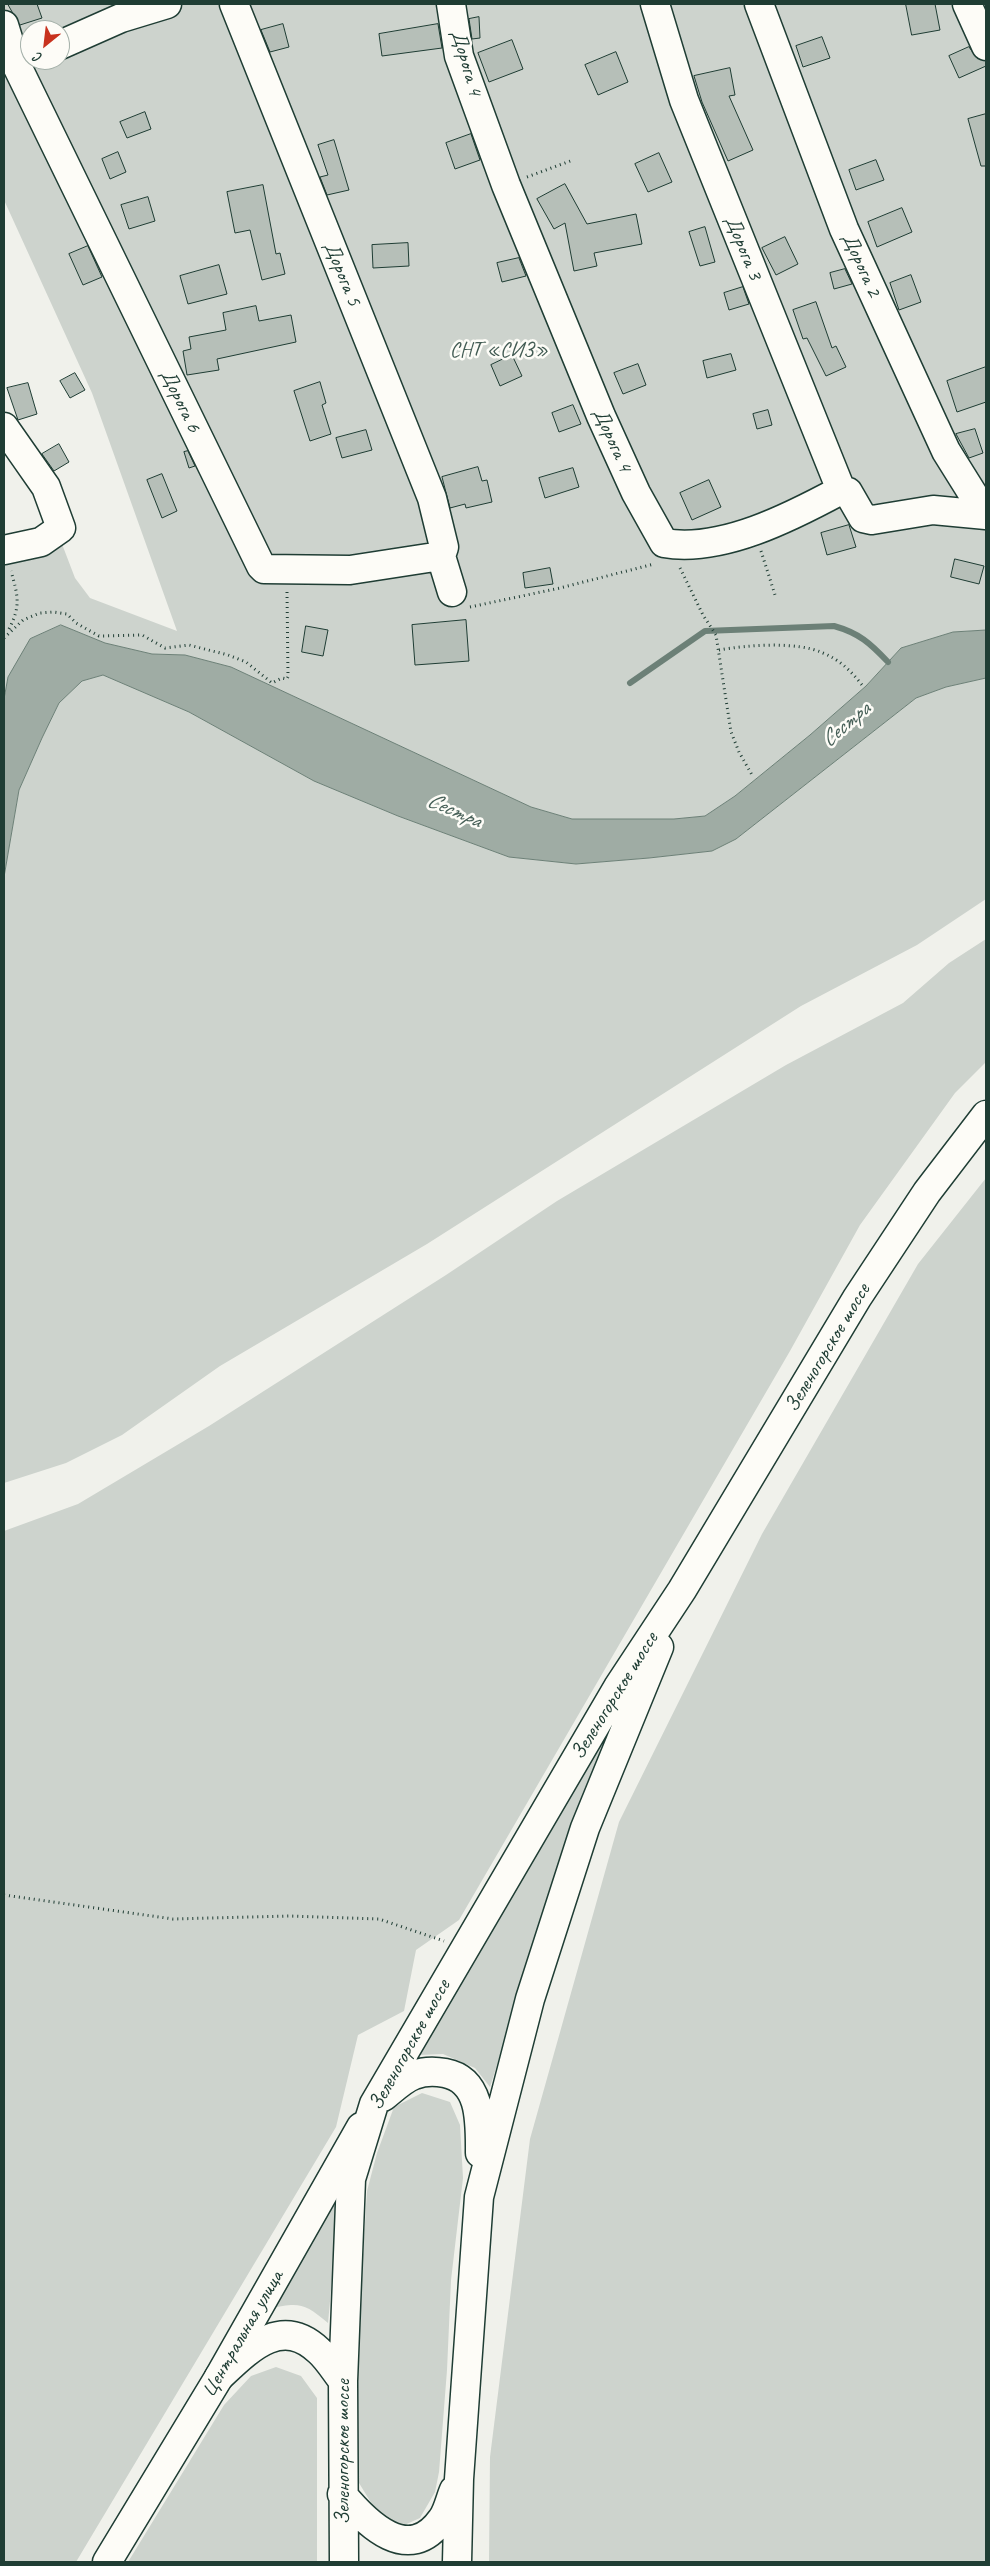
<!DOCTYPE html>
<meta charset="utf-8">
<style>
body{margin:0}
#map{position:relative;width:990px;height:2566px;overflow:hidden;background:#f0f1eb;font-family:Caveat,sans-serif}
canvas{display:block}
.frame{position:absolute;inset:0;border:5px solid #1f3d34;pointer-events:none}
.north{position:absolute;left:20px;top:20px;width:50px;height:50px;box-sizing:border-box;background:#fdfcf7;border:1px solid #a4b0a9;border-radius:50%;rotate:209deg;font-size:14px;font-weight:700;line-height:20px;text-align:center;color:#1f3d34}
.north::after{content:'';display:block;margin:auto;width:18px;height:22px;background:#c8321e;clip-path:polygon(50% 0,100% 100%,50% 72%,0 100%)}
</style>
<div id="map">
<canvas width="990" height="2566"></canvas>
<div class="frame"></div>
<div class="north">С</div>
</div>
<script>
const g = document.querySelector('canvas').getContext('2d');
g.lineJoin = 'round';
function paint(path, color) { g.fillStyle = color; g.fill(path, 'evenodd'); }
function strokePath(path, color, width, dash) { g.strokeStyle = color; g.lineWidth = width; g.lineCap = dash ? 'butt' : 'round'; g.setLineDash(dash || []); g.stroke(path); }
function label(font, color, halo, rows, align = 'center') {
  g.font = font + ' Caveat,sans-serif'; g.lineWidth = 5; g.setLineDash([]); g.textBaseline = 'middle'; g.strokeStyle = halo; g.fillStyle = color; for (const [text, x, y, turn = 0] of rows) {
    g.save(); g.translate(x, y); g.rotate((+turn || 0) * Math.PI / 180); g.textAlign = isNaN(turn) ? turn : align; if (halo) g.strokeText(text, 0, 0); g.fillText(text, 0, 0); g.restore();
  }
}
const green = new Path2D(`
 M 4,4 L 986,4 L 986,630 L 953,632 L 901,648 L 866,686 L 810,735 L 735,796 L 705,816 L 675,819 L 572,819 L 531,807 L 231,667 L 185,655 L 152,654 L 105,643 L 61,625 L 8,677 L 4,699 L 4,550 L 57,531 L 75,578 L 90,598 L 177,631 L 92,393 L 4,200 ZM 30,30 L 60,30 L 60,60 L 30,60 Z
 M 103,675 L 189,712 L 314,781 L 398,816 L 509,857 L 576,864 L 649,858 L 712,851 L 736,839 L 916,698 L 946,687 L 986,678 L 986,899 L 917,945 L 801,1006 L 427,1244 L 220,1366 L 122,1435 L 66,1463 L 4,1483 L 4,877 L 19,790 L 42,738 L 59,703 L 82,681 Z
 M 986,939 L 986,1062 L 955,1093 L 860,1225 L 790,1351 L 459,1920 L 416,1950 L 404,2011 L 358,2035 L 336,2127 L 76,2562 L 4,2562 L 4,1531 L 78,1504 L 209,1426 L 446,1275 L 557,1201 L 786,1065 L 903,1003 L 949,963 Z
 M 986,1178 L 986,2562 L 489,2562 L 490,2457 L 530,2139 L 619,1822 L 762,1534 L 918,1264 Z
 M 651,1646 L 532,1954 L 490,2087 L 475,2068 L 443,2054 L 419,2055 Z
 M 422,2093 L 450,2102 L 460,2125 L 463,2178 L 451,2280 L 447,2370 L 439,2472 L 435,2492 L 420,2518 L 400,2527 L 378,2514 L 359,2483 L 355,2382 L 367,2191 L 377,2153 L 394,2107 Z
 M 341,2181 L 328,2323 C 304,2303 299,2302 269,2309 Z
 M 276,2367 L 301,2376 L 317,2398 L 317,2562 L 128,2562 L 224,2405 L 251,2376 Z`);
const water = new Path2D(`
 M 61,625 L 105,643 L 152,654 L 185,655 L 231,667 L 531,807 L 572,819 L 674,819 L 705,816 L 735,796 L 810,735 L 866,686 L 901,648 L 953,632 L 986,630 L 986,678 L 946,687 L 916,698 L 736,839 L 712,851 L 649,858 L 576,864 L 509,857 L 398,816 L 314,781 L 189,712 L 103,675 L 82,681 L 59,703 L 42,738 L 19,790 L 4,877 L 4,699 L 8,677 L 30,639 Z`);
const stream = new Path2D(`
 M 630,683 L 705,631 L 834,626 C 859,633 870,643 888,662`);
const building = new Path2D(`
 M 8,4 L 37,4 L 42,18 L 20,25 Z
 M 906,4 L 935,4 L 940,30 L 912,35 Z
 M 479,17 L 480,38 L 472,39 L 469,19 Z
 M 283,24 L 289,47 L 270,52 L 261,30 Z
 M 438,24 L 442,48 L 382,56 L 379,34 Z
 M 822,37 L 830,58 L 803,67 L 796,46 Z
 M 512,40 L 523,69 L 489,82 L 478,53 Z
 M 969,47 L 977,58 L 986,61 L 986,66 L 959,78 L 949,56 Z
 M 616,52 L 628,82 L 598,95 L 585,65 Z
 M 730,68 L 735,95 L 729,96 L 753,150 L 728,161 L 702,102 L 694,76 Z
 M 145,112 L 151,129 L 127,138 L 120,122 Z
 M 986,114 L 986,166 L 981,166 L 968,119 Z
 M 471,134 L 480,160 L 455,169 L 446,143 Z
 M 334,140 L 349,190 L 327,195 L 320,177 L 328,175 L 318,145 Z
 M 118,152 L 126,172 L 110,179 L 102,159 Z
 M 659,153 L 672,182 L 648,192 L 635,164 Z
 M 876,160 L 884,180 L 856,190 L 849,170 Z
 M 565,184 L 587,224 L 636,214 L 642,244 L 594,253 L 597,266 L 574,271 L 565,223 L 554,229 L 537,199 Z
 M 263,185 L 276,254 L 280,253 L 285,274 L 262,280 L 250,230 L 235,233 L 227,192 Z
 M 148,197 L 155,221 L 129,229 L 121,205 Z
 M 902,208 L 912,232 L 877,247 L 868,222 Z
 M 705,227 L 715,262 L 700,266 L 689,232 Z
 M 785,237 L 798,264 L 776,275 L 762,248 Z
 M 408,243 L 409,266 L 373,268 L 372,245 Z
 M 88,246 L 102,277 L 83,285 L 69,254 Z
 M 519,258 L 526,276 L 502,282 L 497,263 Z
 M 219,265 L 227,294 L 188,304 L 180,276 Z
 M 845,269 L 852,284 L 834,289 L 830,273 Z
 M 911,275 L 921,302 L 899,310 L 890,283 Z
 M 743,287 L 749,304 L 729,310 L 724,293 Z
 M 816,302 L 832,348 L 836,346 L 846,367 L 826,376 L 807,338 L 803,339 L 793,310 Z
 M 256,306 L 259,321 L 291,315 L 296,342 L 217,359 L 219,370 L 187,375 L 183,351 L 191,349 L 189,337 L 226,330 L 223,313 Z
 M 731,354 L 736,370 L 707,378 L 703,361 Z
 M 512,355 L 522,376 L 500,386 L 491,365 Z
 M 638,364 L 646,385 L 623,394 L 614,373 Z
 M 986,367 L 986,402 L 957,412 L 947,381 Z
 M 75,373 L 85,390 L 70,398 L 60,381 Z
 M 320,382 L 326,403 L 322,405 L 331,434 L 310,441 L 294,391 Z
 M 28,383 L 37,414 L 18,420 L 7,388 Z
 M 573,405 L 581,424 L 559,432 L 552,413 Z
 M 768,410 L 772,425 L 757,429 L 753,414 Z
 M 975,429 L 983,453 L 969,458 L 956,434 Z
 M 366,430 L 372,450 L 342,458 L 336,438 Z
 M 59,444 L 69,462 L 54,471 L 42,454 Z
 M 188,451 L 195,466 L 189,468 L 184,452 Z
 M 478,467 L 482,481 L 487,480 L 492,502 L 466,508 L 465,504 L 450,508 L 442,477 Z
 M 573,468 L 579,487 L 545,498 L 539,478 Z
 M 162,474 L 177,511 L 162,518 L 147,480 Z
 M 709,480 L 721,507 L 692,520 L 680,493 Z
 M 849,525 L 856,547 L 827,555 L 821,533 Z
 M 955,559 L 984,566 L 979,584 L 951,577 Z
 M 550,568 L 553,584 L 525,588 L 523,573 Z
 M 466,620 L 469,661 L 415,665 L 412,625 Z
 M 306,626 L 328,630 L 323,656 L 302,652 Z`);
const path = new Path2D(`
 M 527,177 L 573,160
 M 761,551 L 776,598
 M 680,568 L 703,615 L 716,635 L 731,732 L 739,752 L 752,775
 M 470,607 L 560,588 L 654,564
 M 9,629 C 21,606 18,596 11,571
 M 4,638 L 23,620 L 40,613 L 53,612 L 67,614 L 76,623 L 99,636 L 142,635 L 165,648 L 189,645 L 228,655 L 246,662 L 272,683 L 282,678 L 287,679 L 288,677 L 287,592
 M 719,650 C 747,645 797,641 823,653 C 840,660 851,671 862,685
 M 4,1895 L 173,1919 L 289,1916 L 379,1919 L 444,1941`);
const minor = new Path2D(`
 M 451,4 L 459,56 L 506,185 L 601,416 L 636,493 L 664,543 C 721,553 791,517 841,490 L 848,492 L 863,518 L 872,520 L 933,510 L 986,515
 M 655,4 L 684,100 L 841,490
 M 759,4 L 844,229 L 946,451 L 986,515
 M 967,4 L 986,46
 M 4,25 L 16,64 L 261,566 L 264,569 L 350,570 L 441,556 L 444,547 L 432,498 L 234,4
 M 60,45 L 121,18 L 167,4
 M 4,427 L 46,487 L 61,528 L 41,542 L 4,550
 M 441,556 L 452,592`);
const major = new Path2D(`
 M 107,2562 L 219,2377 L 361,2127`);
const highway = new Path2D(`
 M 383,2097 C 392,2090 403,2079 414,2075 C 424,2071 435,2071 445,2073 C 482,2080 480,2123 480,2153
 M 219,2377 C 249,2349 281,2315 319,2351 C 328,2359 335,2371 343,2381
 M 342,2494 C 367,2524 409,2566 442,2519 C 448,2511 450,2499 454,2490
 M 344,2562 L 343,2381 L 351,2179 L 374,2104 L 618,1687 L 682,1590 L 857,1298 L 927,1192 L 986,1115
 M 457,2562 L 459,2479 L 479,2197 L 530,1999 L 585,1828 L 659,1647`);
const streetNames = [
 ["Дорога 4",466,63,74],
 ["Дорога 3",743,248,68],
 ["Дорога 2",861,265,66],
 ["Дорога 5",342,274,68],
 ["Дорога 6",180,401,64],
 ["Дорога 4",612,440,66],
 ["Зеленогорское шоссе",828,1348,-59],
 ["Зеленогорское шоссе",615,1696,-58],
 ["Зеленогорское шоссе",410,2045,-61],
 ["Центральная улица",243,2334,-60],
 ["Зеленогорское шоссе",343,2452,-90]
];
const parkNames = [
 ["СНТ «СИЗ»",499,350]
];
const waterNames = [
 ["Сестра",846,725,-40],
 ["Сестра",454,811,24]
];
paint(green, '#cdd3cd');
paint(water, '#9faca4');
strokePath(water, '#6c8077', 1);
strokePath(stream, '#6c8077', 6);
paint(building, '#b6bfb8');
strokePath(building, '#1f3d34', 1);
strokePath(minor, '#1f3d34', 31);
strokePath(major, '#1f3d34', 31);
strokePath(highway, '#1f3d34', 31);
strokePath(path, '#1f3d34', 3, [1, 4]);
strokePath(minor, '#fdfcf7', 28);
strokePath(major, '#fdfcf7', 28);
strokePath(highway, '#fdfcf7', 28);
label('21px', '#1f3d34', '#fdfcf7', streetNames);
label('21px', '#425b53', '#fdfcf7', parkNames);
label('italic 22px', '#455e56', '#fdfcf7', waterNames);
</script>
